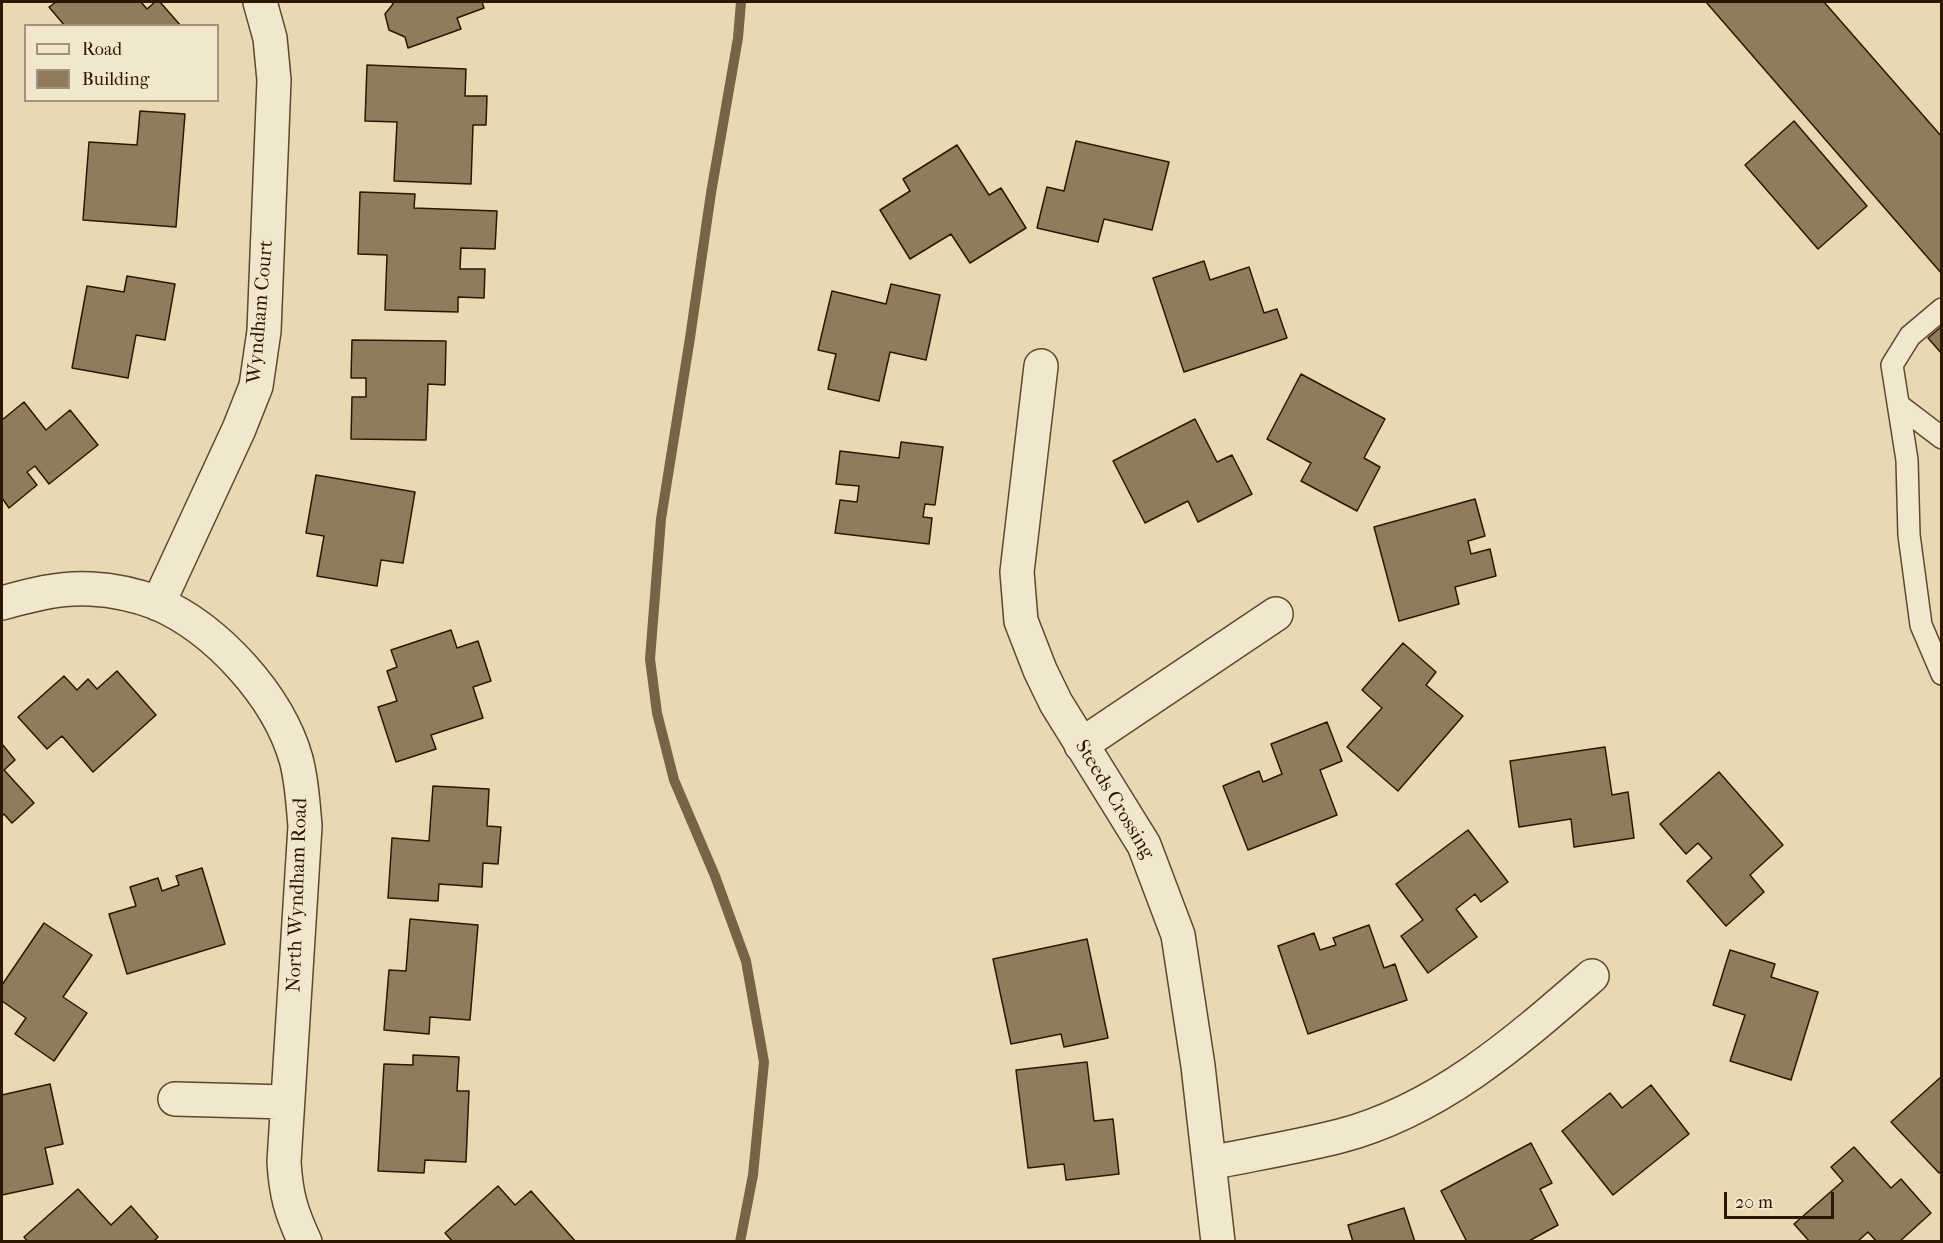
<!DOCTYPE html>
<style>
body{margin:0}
#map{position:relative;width:1943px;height:1243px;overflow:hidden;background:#e9d9b3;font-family:"IM FELL French Canon",serif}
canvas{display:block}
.frame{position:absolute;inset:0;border:3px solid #2d1700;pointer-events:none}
.legend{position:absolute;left:24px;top:24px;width:195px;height:78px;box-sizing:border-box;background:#f1e6ce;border:2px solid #a3937c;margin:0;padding:8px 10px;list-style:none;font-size:18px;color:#2d1700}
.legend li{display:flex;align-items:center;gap:12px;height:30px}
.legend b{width:30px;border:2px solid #a3937c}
.scale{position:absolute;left:1724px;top:1192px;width:110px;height:27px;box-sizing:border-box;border:3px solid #2d1700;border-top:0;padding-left:8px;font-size:18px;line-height:21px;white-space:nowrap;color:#2d1700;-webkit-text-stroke:4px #f1e6ce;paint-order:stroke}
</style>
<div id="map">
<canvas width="1943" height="1243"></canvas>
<div class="frame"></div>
<ul class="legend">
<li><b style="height:8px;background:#f1e6ce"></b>Road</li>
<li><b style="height:16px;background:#8f7c5d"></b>Building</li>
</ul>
<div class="scale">20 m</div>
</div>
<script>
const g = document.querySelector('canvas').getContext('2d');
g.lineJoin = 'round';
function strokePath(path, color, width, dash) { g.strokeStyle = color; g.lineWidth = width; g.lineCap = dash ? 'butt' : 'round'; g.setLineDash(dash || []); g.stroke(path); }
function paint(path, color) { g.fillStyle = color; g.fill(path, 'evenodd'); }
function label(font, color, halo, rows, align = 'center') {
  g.font = font + ' "IM FELL French Canon",serif'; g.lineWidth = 4.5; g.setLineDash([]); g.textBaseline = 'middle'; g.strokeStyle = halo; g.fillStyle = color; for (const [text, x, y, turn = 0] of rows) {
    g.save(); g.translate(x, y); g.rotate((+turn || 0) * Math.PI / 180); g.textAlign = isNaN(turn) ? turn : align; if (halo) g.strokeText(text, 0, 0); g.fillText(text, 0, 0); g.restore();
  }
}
const stream = new Path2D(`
 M 740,1242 L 753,1175 L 764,1062 L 746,961 L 715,876 L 674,780 L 657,713 L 650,659 L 661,519 L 690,338 L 711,193 L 738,38 L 741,2`);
const building = new Path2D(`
 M 56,2 L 141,2 L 147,9 L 155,2 L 160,2 L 181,26 L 65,26 L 49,7 Z
 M 392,2 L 482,2 L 484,8 L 457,18 L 461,29 L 408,48 L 405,37 L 389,30 L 385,14 L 393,4 Z
 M 1706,2 L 1824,2 L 1942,137 L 1942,274 Z
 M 367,65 L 466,69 L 465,96 L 487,96 L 486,125 L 473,125 L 471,184 L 394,181 L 397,122 L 365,121 Z
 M 140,111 L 185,114 L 176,227 L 83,220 L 89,142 L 137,145 Z
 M 1794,121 L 1867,206 L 1818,249 L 1745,165 Z
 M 1076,141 L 1169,162 L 1152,230 L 1104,219 L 1098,242 L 1037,228 L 1047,187 L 1064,191 Z
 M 957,145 L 989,195 L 1001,188 L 1026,228 L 970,263 L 951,234 L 910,259 L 880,210 L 910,191 L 903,179 Z
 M 360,192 L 415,194 L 414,208 L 497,211 L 495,249 L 461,248 L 460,269 L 485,269 L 484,298 L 458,297 L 458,312 L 385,310 L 387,255 L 358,254 Z
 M 1204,261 L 1210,280 L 1249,267 L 1264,313 L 1277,309 L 1287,338 L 1184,372 L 1153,278 Z
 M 127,276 L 175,284 L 165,340 L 136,335 L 128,378 L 72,368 L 87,286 L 124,292 Z
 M 891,284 L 940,295 L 926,360 L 890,352 L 879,401 L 828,389 L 836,354 L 818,350 L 832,291 L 886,304 Z
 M 1942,326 L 1942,354 L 1928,338 Z
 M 352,340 L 446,341 L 445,385 L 428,384 L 426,440 L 351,439 L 352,397 L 366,397 L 366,378 L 351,378 Z
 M 1301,374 L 1385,419 L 1364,458 L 1380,467 L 1357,511 L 1301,481 L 1311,463 L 1267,439 Z
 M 24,402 L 46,430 L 70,410 L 98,445 L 49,484 L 35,466 L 27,472 L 37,485 L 9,508 L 2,498 L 2,420 Z
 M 1195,419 L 1217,462 L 1232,455 L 1252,494 L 1198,522 L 1188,501 L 1145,523 L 1113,461 Z
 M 901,442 L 943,447 L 935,505 L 925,504 L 923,517 L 932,518 L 929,544 L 835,533 L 840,500 L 857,502 L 859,486 L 836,484 L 840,451 L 899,458 Z
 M 316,475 L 415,492 L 403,563 L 381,560 L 377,586 L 317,576 L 324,536 L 306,533 Z
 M 1475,499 L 1485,536 L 1468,541 L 1471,554 L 1490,549 L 1496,576 L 1455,587 L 1459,604 L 1399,621 L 1374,527 Z
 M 451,630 L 457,648 L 478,641 L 491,681 L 473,687 L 483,718 L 431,735 L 436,749 L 396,762 L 378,707 L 397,701 L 387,671 L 397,667 L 391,650 Z
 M 1403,643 L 1436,672 L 1426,685 L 1463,716 L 1398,791 L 1347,747 L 1382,708 L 1362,690 Z
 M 117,671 L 156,715 L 93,772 L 62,736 L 47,749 L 18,717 L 64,676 L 77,690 L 88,679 L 97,689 Z
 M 1327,722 L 1342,761 L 1320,770 L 1337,815 L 1248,850 L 1223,786 L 1259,771 L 1263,782 L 1282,774 L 1271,744 Z
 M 2,744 L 15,760 L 4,770 L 34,803 L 12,823 L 4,814 L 2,816 Z
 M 1605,747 L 1612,795 L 1628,792 L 1634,838 L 1574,847 L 1571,819 L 1519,827 L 1510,761 Z
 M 1719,772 L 1783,845 L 1750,875 L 1764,892 L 1726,926 L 1687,881 L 1712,858 L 1698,843 L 1686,854 L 1660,824 Z
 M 433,786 L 489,789 L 487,826 L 501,827 L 498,864 L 483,863 L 482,887 L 439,884 L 438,901 L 388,898 L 392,838 L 429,841 Z
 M 1468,830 L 1508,882 L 1481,902 L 1475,894 L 1456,909 L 1477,937 L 1428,973 L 1401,936 L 1423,920 L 1396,884 Z
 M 202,868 L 225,944 L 127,974 L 109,914 L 136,906 L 130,887 L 158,878 L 162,891 L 179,885 L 176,876 Z
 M 410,919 L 478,925 L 470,1020 L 430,1017 L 429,1034 L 384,1030 L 389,970 L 406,971 Z
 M 44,923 L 92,955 L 63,997 L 87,1013 L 54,1061 L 15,1034 L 26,1018 L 2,1001 L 2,985 Z
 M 1369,925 L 1384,968 L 1395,964 L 1407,1000 L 1308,1034 L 1278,946 L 1314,933 L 1320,950 L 1336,945 L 1333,938 Z
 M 1087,939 L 1108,1038 L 1064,1047 L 1061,1034 L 1011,1044 L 993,959 Z
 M 1730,950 L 1775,964 L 1771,977 L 1818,992 L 1791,1080 L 1730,1061 L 1745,1015 L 1713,1005 Z
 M 413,1055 L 459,1057 L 457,1091 L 469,1091 L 466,1162 L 425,1160 L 424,1173 L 378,1171 L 384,1064 L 413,1065 Z
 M 1087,1062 L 1094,1121 L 1113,1119 L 1119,1174 L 1066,1180 L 1064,1164 L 1028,1168 L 1016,1070 Z
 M 1942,1076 L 1942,1171 L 1939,1173 L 1891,1122 Z
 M 50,1084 L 63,1144 L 45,1148 L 53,1184 L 2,1195 L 2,1095 Z
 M 1651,1085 L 1689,1134 L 1613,1195 L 1562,1131 L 1610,1093 L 1622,1108 Z
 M 1531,1143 L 1552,1183 L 1540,1189 L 1558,1225 L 1527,1242 L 1467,1242 L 1441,1191 Z
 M 1854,1147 L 1891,1188 L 1901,1179 L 1931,1213 L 1899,1242 L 1877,1242 L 1868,1232 L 1857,1242 L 1810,1242 L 1794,1224 L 1843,1181 L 1831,1167 Z
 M 498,1186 L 515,1205 L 531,1191 L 576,1242 L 453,1242 L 445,1233 Z
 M 78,1189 L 111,1225 L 131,1206 L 158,1237 L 153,1242 L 28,1242 L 24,1237 Z
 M 1404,1208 L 1415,1242 L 1353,1242 L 1348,1225 Z`);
const lane = new Path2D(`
 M 1942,309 L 1910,336 L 1892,365 L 1907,460 L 1909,535 L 1921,625 L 1942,674
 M 1900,406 L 1942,438`);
const street = new Path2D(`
 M 1041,366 L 1017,572 L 1021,621 L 1040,670 L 1056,703 L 1144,845 L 1178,935 L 1198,1066 L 1218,1242
 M 2,603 C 31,595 60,587 91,589 C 113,590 136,595 157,603 C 217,629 278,696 296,759 C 302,781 303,804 305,826 L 284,1162 C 286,1195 291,1212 305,1242
 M 158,604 L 239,429 L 256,386 L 264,331 L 274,80 L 270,38 L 260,2
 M 1081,745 L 1276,614
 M 175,1099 L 287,1102
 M 1210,1163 C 1253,1154 1297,1147 1340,1136 C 1439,1110 1516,1042 1592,976`);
const streetNames = [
 ["Wyndham Court",261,312,-85],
 ["Steeds Crossing",1114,800,59],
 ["North Wyndham Road",298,895,-88]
];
strokePath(stream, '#776447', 10);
paint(building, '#8f7c5d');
strokePath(building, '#2d1700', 1.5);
strokePath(lane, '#5c482d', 24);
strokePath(street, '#5c482d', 36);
strokePath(lane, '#f1e6ce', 21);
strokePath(street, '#f1e6ce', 33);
label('20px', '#2d1700', '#f1e6ce', streetNames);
</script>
